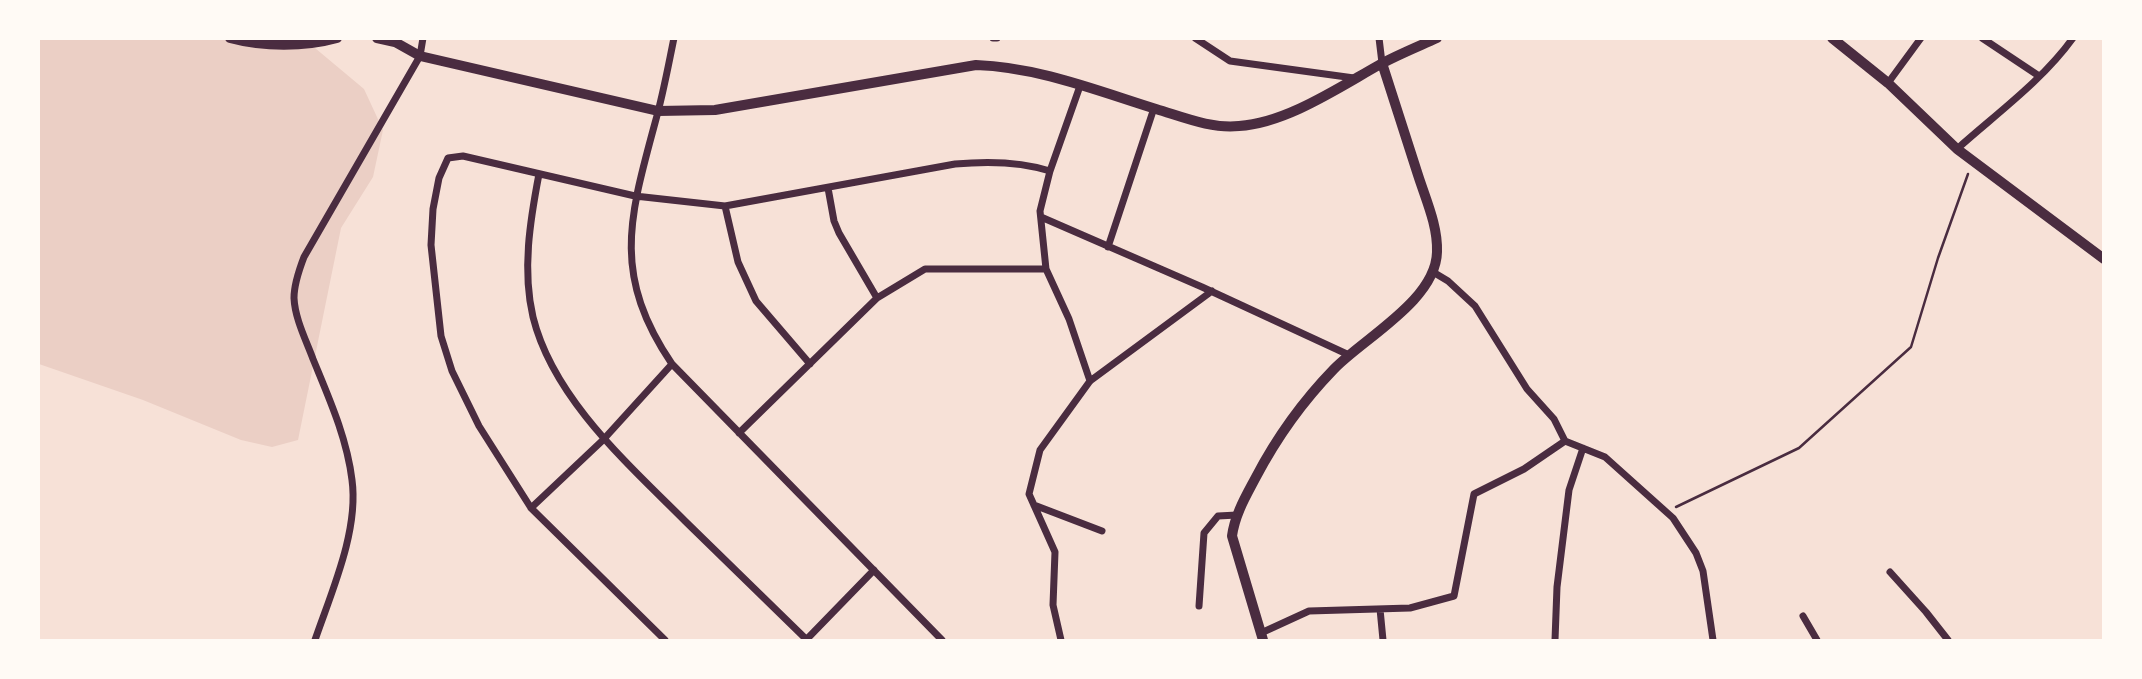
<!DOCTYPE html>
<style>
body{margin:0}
#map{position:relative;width:2142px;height:679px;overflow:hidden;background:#f7e1d7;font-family:Manrope,sans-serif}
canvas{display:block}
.frame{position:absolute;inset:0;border:40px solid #fffaf5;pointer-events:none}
</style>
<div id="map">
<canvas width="2142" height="679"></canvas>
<div class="frame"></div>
</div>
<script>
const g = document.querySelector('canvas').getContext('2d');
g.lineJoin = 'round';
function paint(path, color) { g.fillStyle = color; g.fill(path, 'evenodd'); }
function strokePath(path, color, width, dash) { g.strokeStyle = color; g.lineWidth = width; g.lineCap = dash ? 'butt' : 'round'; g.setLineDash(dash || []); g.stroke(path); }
const green = new Path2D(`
 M 39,39 L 265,39 L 315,48 L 364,89 L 383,130 L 373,177 L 341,228 L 298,440 L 272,447 L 241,440 L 143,400 L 39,364 Z`);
const path = new Path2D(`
 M 1676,507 L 1799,448 L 1911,347 L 1938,258 L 1968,174`);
const minor = new Path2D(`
 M 674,38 C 668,67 663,95 655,123 C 629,219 612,275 672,364 L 942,640
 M 993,38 L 997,38
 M 1195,38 L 1230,61 L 1354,78
 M 1379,38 L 1382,63
 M 1982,38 L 2039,76
 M 1888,83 L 1921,38
 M 1080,86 L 1050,171 L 1040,211 L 1046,269 L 1069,319 L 1090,381
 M 1957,149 C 1996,114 2042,81 2073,38
 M 539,174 C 530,221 522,270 533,317 C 553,398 628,464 685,521 C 726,561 766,600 807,640
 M 828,188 L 834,221 L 839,233 L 877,298
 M 725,206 L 738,262 L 756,301 L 810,364
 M 1041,217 L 1202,287 L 1349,355
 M 1108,247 L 1154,108
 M 1433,272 L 1448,281 L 1475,306 L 1527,389 L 1554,419 L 1565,441 L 1605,457 L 1673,518 L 1696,553 L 1703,571 L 1713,640
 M 739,433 L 877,298 L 925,269 L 1046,269
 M 1034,505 L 1102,531
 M 531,508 L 603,440 L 672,364
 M 1890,572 L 1926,612 L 1948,640
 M 1199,606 L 1204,533 L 1218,516 L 1237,515
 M 1380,609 L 1383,640
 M 1803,616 L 1817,640
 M 1261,633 L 1309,611 L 1410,608 L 1454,596 L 1474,494 L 1524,469 L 1565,441
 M 315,640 C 331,593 359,531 352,480 C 347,438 329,398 313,359 C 306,340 295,319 294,298 C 294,284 299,270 304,257 L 420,56 L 423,38
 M 665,640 L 531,508 L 479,426 L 452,371 L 441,336 L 431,245 L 433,209 L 439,178 L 448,158 L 463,156 L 635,196 L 725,206 L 955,164 C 987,161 1019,161 1050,171
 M 806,640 L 874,570
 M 1061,640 L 1053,605 L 1055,552 L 1029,494 L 1040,450 L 1090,381 L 1212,291
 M 1555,640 L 1557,587 L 1569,490 L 1583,448`);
const tertiary = new Path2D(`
 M 230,38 C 263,47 305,47 337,38
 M 377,38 L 395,42 L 420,56 L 658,111 L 715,110 L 976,65 C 1038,67 1098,91 1156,109 C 1183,117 1211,129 1239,126 C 1286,123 1338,88 1379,65 C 1397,55 1417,47 1437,38
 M 1832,38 L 1888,83 L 1957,149 L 2104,259
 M 1263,640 L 1232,536 C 1235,514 1246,496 1256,477 C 1277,437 1302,402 1334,369 C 1364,338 1436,300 1437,252 C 1438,226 1426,200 1418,175 C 1406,138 1394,100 1382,63`);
paint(green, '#ebcfc5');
strokePath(path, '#4a2c40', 2.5);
strokePath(minor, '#4a2c40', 7);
strokePath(tertiary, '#4a2c40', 10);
</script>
